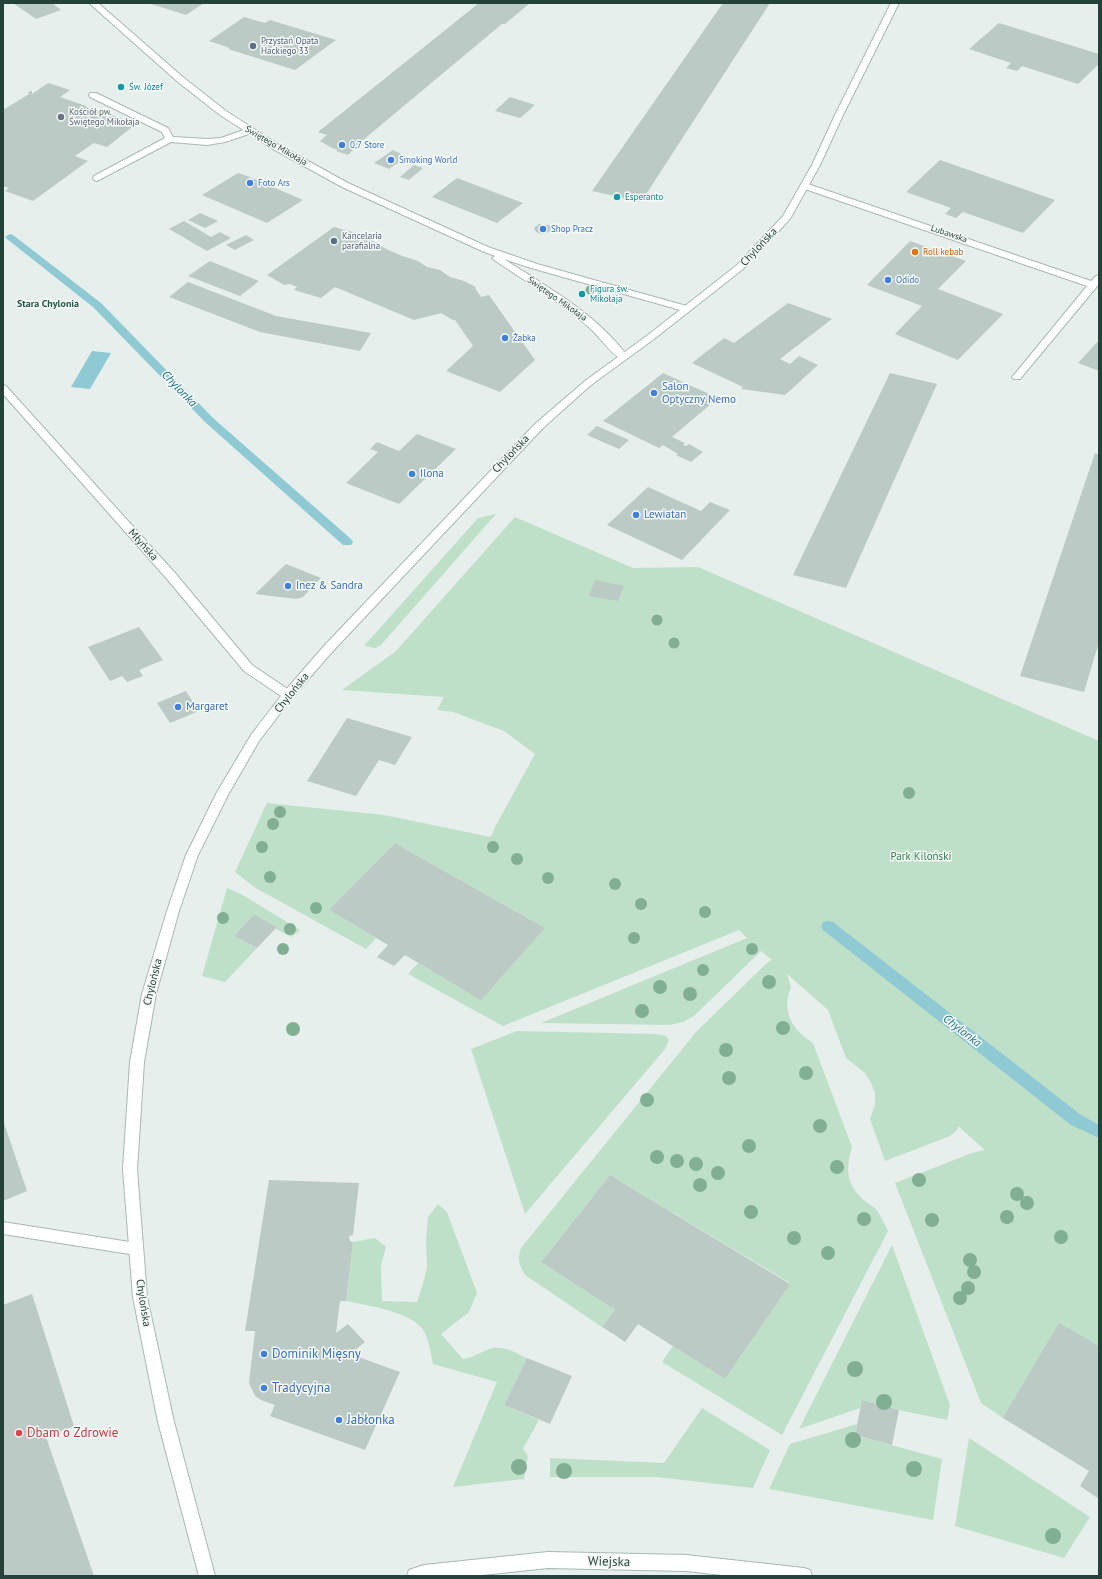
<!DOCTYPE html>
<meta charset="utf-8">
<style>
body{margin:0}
#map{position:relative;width:1102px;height:1579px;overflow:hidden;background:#e6efeb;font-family:"PT Sans",sans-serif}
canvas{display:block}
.frame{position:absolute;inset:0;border:4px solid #24423a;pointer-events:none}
</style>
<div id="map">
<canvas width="1102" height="1579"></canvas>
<div class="frame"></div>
</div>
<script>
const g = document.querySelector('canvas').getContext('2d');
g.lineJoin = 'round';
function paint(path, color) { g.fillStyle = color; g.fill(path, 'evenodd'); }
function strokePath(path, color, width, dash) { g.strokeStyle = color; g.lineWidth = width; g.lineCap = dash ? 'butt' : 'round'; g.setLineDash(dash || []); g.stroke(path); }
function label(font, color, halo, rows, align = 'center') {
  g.font = font + ' "PT Sans",sans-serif'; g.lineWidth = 3; g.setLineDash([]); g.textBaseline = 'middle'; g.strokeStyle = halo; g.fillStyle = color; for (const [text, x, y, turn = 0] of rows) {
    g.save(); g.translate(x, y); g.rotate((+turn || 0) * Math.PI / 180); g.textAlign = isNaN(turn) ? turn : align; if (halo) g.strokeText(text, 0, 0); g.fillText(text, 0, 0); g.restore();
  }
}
const green = new Path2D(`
 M 496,514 L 381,645 L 376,648 L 364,646 L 478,518 Z
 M 515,517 L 633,568 L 698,567 L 1099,741 L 1099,1346 L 1003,1418 L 981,1403 L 895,1183 L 972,1153 L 985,1150 L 958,1126 L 957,1130 L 950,1136 L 885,1161 L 870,1119 L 875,1105 L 875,1093 L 871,1083 L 865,1073 L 846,1058 L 828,1010 L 787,974 L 791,987 C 781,1011 792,1030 813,1043 L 852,1147 C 845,1170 846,1185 866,1202 C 870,1205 876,1208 878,1212 C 882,1218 885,1225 888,1231 L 782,1435 L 662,1362 L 673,1346 L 725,1379 L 790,1283 L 610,1175 L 541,1262 L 615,1310 L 602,1327 L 525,1275 C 519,1265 517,1259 521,1248 L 696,1032 L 768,962 L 772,960 L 761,951 L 694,1016 L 683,1022 L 669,1025 L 541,1023 L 747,938 L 739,930 L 503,1026 L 408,974 L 418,963 L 481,999 L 545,928 L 395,843 L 329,910 L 376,938 L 366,949 L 254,887 L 235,872 L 267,803 L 384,815 L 491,837 L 494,829 L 535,754 L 504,731 L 453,712 L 437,710 L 444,697 L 342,690 L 396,651 Z
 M 227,888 L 241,894 L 300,930 L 291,937 L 276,929 L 277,927 L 254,914 L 234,936 L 257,948 L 225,982 L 202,976 Z
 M 517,1031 L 656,1034 L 666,1036 L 669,1040 L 665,1049 L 525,1214 L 471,1049 Z
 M 438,1204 L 447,1212 L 477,1293 L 469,1312 L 441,1334 L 463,1359 C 474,1358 483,1350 493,1348 C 506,1346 516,1353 527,1358 L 504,1405 L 539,1420 L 523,1449 L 528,1456 L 524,1479 L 453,1487 L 497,1382 L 433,1364 C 431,1354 429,1341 424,1331 C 413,1312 366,1305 346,1301 L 353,1242 L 375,1238 L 386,1247 L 381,1265 L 382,1301 L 417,1302 L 423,1284 L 427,1267 L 426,1240 L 428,1217 Z
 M 892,1245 L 950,1405 L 947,1420 L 899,1410 L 862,1400 L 860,1408 L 799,1429 Z
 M 702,1408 L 770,1450 L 753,1488 L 657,1477 L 550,1477 L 550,1458 L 664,1463 Z
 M 857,1424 L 855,1435 L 942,1459 L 933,1520 L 769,1489 L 790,1444 Z
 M 969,1438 L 1090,1517 L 1064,1558 L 955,1526 Z`);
const water = new Path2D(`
 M 92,351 L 111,353 L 90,389 L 71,387 Z`);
const stream = new Path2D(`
 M 10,234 L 13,235 L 101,303 L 213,418 L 351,539 L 353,542 L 351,545 L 343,545 L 205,422 L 93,307 L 7,239 L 5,237 Z
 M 828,921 L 833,922 L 1081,1115 L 1099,1125 L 1099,1138 L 1071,1125 L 823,930 L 821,926 L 823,922 Z`);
const building = new Path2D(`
 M 13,3 L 52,3 L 61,10 L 36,19 Z
 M 148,3 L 204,3 L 186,15 Z
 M 479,3 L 530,3 L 505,24 L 502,24 L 357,145 L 358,145 L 348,155 L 336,151 L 338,150 L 332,148 L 320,141 L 327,135 L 318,132 Z
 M 723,3 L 770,3 L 641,202 L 592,191 Z
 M 244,17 L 265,23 L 270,20 L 336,40 L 295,70 L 228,49 L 230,48 L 209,41 Z
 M 999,23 L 1099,54 L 1099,64 L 1078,84 L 1022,66 L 1017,71 L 1006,68 L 1011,63 L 969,49 Z
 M 48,83 L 70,90 L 60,97 L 127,120 L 122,123 L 135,126 L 133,127 L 135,127 L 131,128 L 107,147 L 94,143 L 88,147 L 75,156 L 88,161 L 33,201 L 5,191 L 9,188 L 3,186 L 3,110 L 29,94 L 28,92 L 32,91 L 32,94 Z
 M 510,97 L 535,105 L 520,118 L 495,111 Z
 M 393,150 L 407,157 L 389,169 L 374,163 Z
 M 940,160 L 1055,200 L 1023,233 L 963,212 L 956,218 L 945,214 L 951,208 L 906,192 Z
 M 414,165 L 423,168 L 409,180 L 400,177 Z
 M 238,173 L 247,176 L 303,200 L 267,223 L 202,195 Z
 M 457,178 L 523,203 L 497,223 L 432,197 Z
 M 200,213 L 218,221 L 205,228 L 188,220 Z
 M 184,221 L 211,237 L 220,232 L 231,238 L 207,251 L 169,229 Z
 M 539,224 L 549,225 L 551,227 L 551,231 L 542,234 L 536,232 L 534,228 Z
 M 334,227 L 356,233 L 356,238 L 361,240 L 368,238 L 386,249 L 402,256 L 418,261 L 427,267 L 440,270 L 450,277 L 464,281 L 476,287 L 475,288 L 481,297 L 489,295 L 535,360 L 500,392 L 446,371 L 473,346 L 455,320 L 453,320 L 441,313 L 414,320 L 335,287 L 321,298 L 294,290 L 297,287 L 290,284 L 284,285 L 267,275 Z
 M 246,235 L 254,240 L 235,250 L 226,245 Z
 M 910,241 L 966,261 L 938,289 L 1003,314 L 958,360 L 895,334 L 922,306 L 867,285 Z
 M 210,261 L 259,281 L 240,296 L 188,276 Z
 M 188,282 L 276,316 L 371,333 L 360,351 L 260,332 L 169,297 Z
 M 788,303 L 832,319 L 780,359 L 790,364 L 799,356 L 818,365 L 785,395 L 741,389 L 743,387 L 692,363 L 724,338 L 734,343 Z
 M 1099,340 L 1099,371 L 1078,363 Z
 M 663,373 L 718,398 L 672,437 L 685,443 L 683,445 L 686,446 L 689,444 L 703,452 L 691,462 L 676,455 L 678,454 L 663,445 L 659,448 L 603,421 Z
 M 890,373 L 937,384 L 846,588 L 793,575 Z
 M 597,426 L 629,440 L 619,449 L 587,435 Z
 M 417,434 L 456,449 L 399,504 L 346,483 L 378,452 L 370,449 L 377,442 L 399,451 Z
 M 1095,453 L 1099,455 L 1099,642 L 1084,692 L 1020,676 Z
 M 648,487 L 701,511 L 710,502 L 730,510 L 682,560 L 607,525 Z
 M 286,564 L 321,578 L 303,597 L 297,599 L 255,594 Z
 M 595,580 L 624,586 L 618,601 L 589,596 Z
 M 139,627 L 163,660 L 139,670 L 143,676 L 127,682 L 122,676 L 110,681 L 88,647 Z
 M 186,691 L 199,711 L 170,723 L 157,703 Z
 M 347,718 L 412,737 L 395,765 L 379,760 L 356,796 L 307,781 Z
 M 395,843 L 545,928 L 481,1000 L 405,955 L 394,966 L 377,957 L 388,945 L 329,910 Z
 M 254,914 L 277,927 L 257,948 L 234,936 Z
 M 3,1120 L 27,1191 L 3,1201 Z
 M 610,1175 L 790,1284 L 725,1379 L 638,1324 L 625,1342 L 615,1335 L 602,1327 L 615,1310 L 541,1262 Z
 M 269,1180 L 359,1183 L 353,1235 L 349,1236 L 350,1241 L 353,1242 L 346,1301 L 340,1301 L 336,1333 L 348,1324 L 365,1342 L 350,1354 L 400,1372 L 365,1450 L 270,1416 L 275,1405 L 261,1400 L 255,1396 L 249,1383 L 255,1331 L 245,1331 Z
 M 32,1294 L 74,1426 L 46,1437 L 94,1576 L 3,1576 L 3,1305 Z
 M 1059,1323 L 1099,1346 L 1099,1499 L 1080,1486 L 1089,1471 L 1003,1418 Z
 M 527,1358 L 572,1376 L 550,1424 L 504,1405 Z
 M 862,1400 L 899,1410 L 892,1445 L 855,1435 Z`);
const service = new Path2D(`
 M 90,93 L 96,93 L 168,128 L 173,137 L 207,139 L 221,138 L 249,128 L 253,131 L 252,133 L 225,142 L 207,145 L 171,142 L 97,181 L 94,180 L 93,178 L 94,176 L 165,138 L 162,132 L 90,97 L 89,95 Z
 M 3,1222 L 136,1243 L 141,1244 L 143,1249 L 141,1254 L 136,1255 L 3,1234 Z`);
const minor = new Path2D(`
 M 89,3 L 98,3 L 184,78 L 226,111 L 279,145 L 348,183 L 488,247 L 537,264 L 690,307 L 692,309 L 687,312 L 684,311 L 531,268 L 504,259 C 547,287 597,314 628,357 L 623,360 C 615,358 599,337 592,330 C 562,303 527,282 494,260 L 492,258 L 495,256 L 482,251 L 342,187 L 273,149 L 220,115 L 178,82 Z
 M 805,183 L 1091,281 L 1096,276 L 1099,275 L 1099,284 L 1020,379 L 1014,379 L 1012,377 L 1014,375 L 1087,286 L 802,188 L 801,186 L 802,184 Z
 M 3,385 L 6,386 L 175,573 L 252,665 L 292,692 L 294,695 L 292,698 L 284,698 L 244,671 L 167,579 L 3,394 Z
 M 548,1552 L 686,1555 L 804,1568 L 810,1570 L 812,1576 L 731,1576 L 686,1571 L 548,1568 L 473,1576 L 407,1576 L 409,1570 L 424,1565 Z`);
const tertiary = new Path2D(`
 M 891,3 L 899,3 L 843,115 L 820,165 L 790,219 L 743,269 L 654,339 L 591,385 L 543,428 L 332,652 L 292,698 L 259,741 L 228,795 L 198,855 L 179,911 L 156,994 L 144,1062 L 137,1169 L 147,1297 L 174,1422 L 215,1576 L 199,1576 L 158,1422 L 133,1297 L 123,1169 L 130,1062 L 142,994 L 167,911 L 186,855 L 216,794 L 251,735 L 284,692 L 324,646 L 535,424 L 585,381 L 648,335 L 737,265 L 783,216 L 812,165 L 835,115 Z`);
const trees = [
 [590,290,4.5],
 [657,620,5.5],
 [674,643,5.5],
 [909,793,6],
 [280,812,6],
 [273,824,6],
 [262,847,6],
 [493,847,6],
 [517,859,6],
 [270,877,6],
 [548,878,6],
 [615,884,6],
 [641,904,6],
 [316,908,6],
 [705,912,6],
 [223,918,6],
 [290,929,6],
 [634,938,6],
 [283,949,6],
 [752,949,6],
 [703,970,6],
 [769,982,7],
 [660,987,7],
 [690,994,7],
 [642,1011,7],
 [783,1028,7],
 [293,1029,7],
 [726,1050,7],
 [806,1073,7],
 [729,1078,7],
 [647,1100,7],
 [820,1126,7],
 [749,1146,7],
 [657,1157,7],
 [677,1161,7],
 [696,1164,7],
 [837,1167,7],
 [718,1173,7],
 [919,1180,7],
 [700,1185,7],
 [1017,1194,7],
 [1027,1203,7],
 [751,1212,7],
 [1007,1217,7],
 [864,1219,7],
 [932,1220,7],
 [1061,1237,7],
 [794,1238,7],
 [828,1253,7],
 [970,1260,7],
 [974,1272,7],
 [968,1288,7],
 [960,1298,7],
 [855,1369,8],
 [884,1402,8],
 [853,1440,8],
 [519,1467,8],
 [914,1469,8],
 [564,1471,8],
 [1053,1536,8]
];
const markers = [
 [253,46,4,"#5c6f8a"],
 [121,87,4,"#0f9aa8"],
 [61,117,4,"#6b7280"],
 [342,145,4,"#3f7fe0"],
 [391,160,4,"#3f7fe0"],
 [250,183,4,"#3f7fe0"],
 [617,197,4,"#0f9aa8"],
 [543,229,4,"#3f7fe0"],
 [334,241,4,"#5c6f8a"],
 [915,252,4,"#e8710a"],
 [888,280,4,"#3f7fe0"],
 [582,294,4,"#0f9aa8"],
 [505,338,4,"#3f7fe0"],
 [654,393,4,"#3f7fe0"],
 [412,474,4,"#3f7fe0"],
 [636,515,4,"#3f7fe0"],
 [288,586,4,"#3f7fe0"],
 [178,707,4,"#3f7fe0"],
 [264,1354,4,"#3f7fe0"],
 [264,1388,4,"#3f7fe0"],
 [339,1420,4,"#3f7fe0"],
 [19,1433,4,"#e0444e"]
];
const farServicenames = [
 ["Przystań Opata",261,41],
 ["Hackiego 33",261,51],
 ["Kancelaria",342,236],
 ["parafialna",342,246]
];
const farCulturenames = [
 ["Św. Józef",129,87],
 ["Esperanto",625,197],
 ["Figura św.",590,289],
 ["Mikołaja",590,299]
];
const farWorshipnames = [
 ["Kościół pw.",69,112],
 ["Świętego Mikołaja",69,122]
];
const farShopnames = [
 ["0,7 Store",350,145],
 ["Smoking World",399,160],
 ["Foto Ars",258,183],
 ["Shop Pracz",551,229],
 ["Odido",896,280],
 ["Żabka",513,338]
];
const farStreetnames = [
 ["Świętego Mikołaja",276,146,30],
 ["Lubawska",949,234,19],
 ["Świętego Mikołaja",557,299,35]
];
const farFoodnames = [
 ["Roll kebab",923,252]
];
const farNeighbourhoodnames = [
 ["Stara Chylonia",48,304]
];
const streetNames = [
 ["Chylońska",759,247,-47],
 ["Chylońska",511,454,-46],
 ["Młyńska",143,545,48],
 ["Chylońska",292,693,-51],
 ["Chylońska",153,982,-76],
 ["Chylońska",143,1303,81]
];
const shopNames = [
 ["Salon",662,387],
 ["Optyczny Nemo",662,400],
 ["Ilona",420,474],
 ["Lewiatan",644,515],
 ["Inez & Sandra",296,586],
 ["Margaret",186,707]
];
const parkNames = [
 ["Park Kiloński",921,857]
];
const waterNames = [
 ["Chylonka",179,389,46],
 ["Chylonka",962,1031,38]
];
const nearShopnames = [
 ["Dominik Mięsny",272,1354],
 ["Tradycyjna",272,1388],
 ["Jabłonka",347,1420]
];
const nearHealthnames = [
 ["Dbam o Zdrowie",27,1433]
];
const nearStreetnames = [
 ["Wiejska",609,1562,1]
];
paint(green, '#bfe0c8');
paint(water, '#8ec9d4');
paint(stream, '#8ec9d4');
paint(building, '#bbcac4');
strokePath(service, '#a8b8b2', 2);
strokePath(minor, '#a8b8b2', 2);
strokePath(tertiary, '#a8b8b2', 2);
paint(service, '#fff');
paint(minor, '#fff');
paint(tertiary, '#fff');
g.fillStyle = '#80af93';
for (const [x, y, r] of trees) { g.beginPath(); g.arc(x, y, r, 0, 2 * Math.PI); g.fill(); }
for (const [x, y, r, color] of markers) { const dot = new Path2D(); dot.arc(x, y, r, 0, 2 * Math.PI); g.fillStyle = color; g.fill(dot); strokePath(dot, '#f7fbf9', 1.5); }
label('9px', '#4e5e75', '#f7fbf9', farServicenames, 'left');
label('9px', '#0d838f', '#f7fbf9', farCulturenames, 'left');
label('9px', '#5b616d', '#f7fbf9', farWorshipnames, 'left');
label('9px', '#366cbe', '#f7fbf9', farShopnames, 'left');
label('9px', '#24423a', '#f7fbf9', farStreetnames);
label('9px', '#c56008', '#f7fbf9', farFoodnames, 'left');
label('bold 10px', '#1f5548', '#f7fbf9', farNeighbourhoodnames);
label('11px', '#24423a', '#f7fbf9', streetNames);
label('11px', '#366cbe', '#f7fbf9', shopNames, 'left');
label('11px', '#2d7a4b', '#f7fbf9', parkNames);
label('italic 12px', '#1c6f80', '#f7fbf9', waterNames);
label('13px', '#366cbe', '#f7fbf9', nearShopnames, 'left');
label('13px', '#be3a42', '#f7fbf9', nearHealthnames, 'left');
label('13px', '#24423a', '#f7fbf9', nearStreetnames);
</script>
